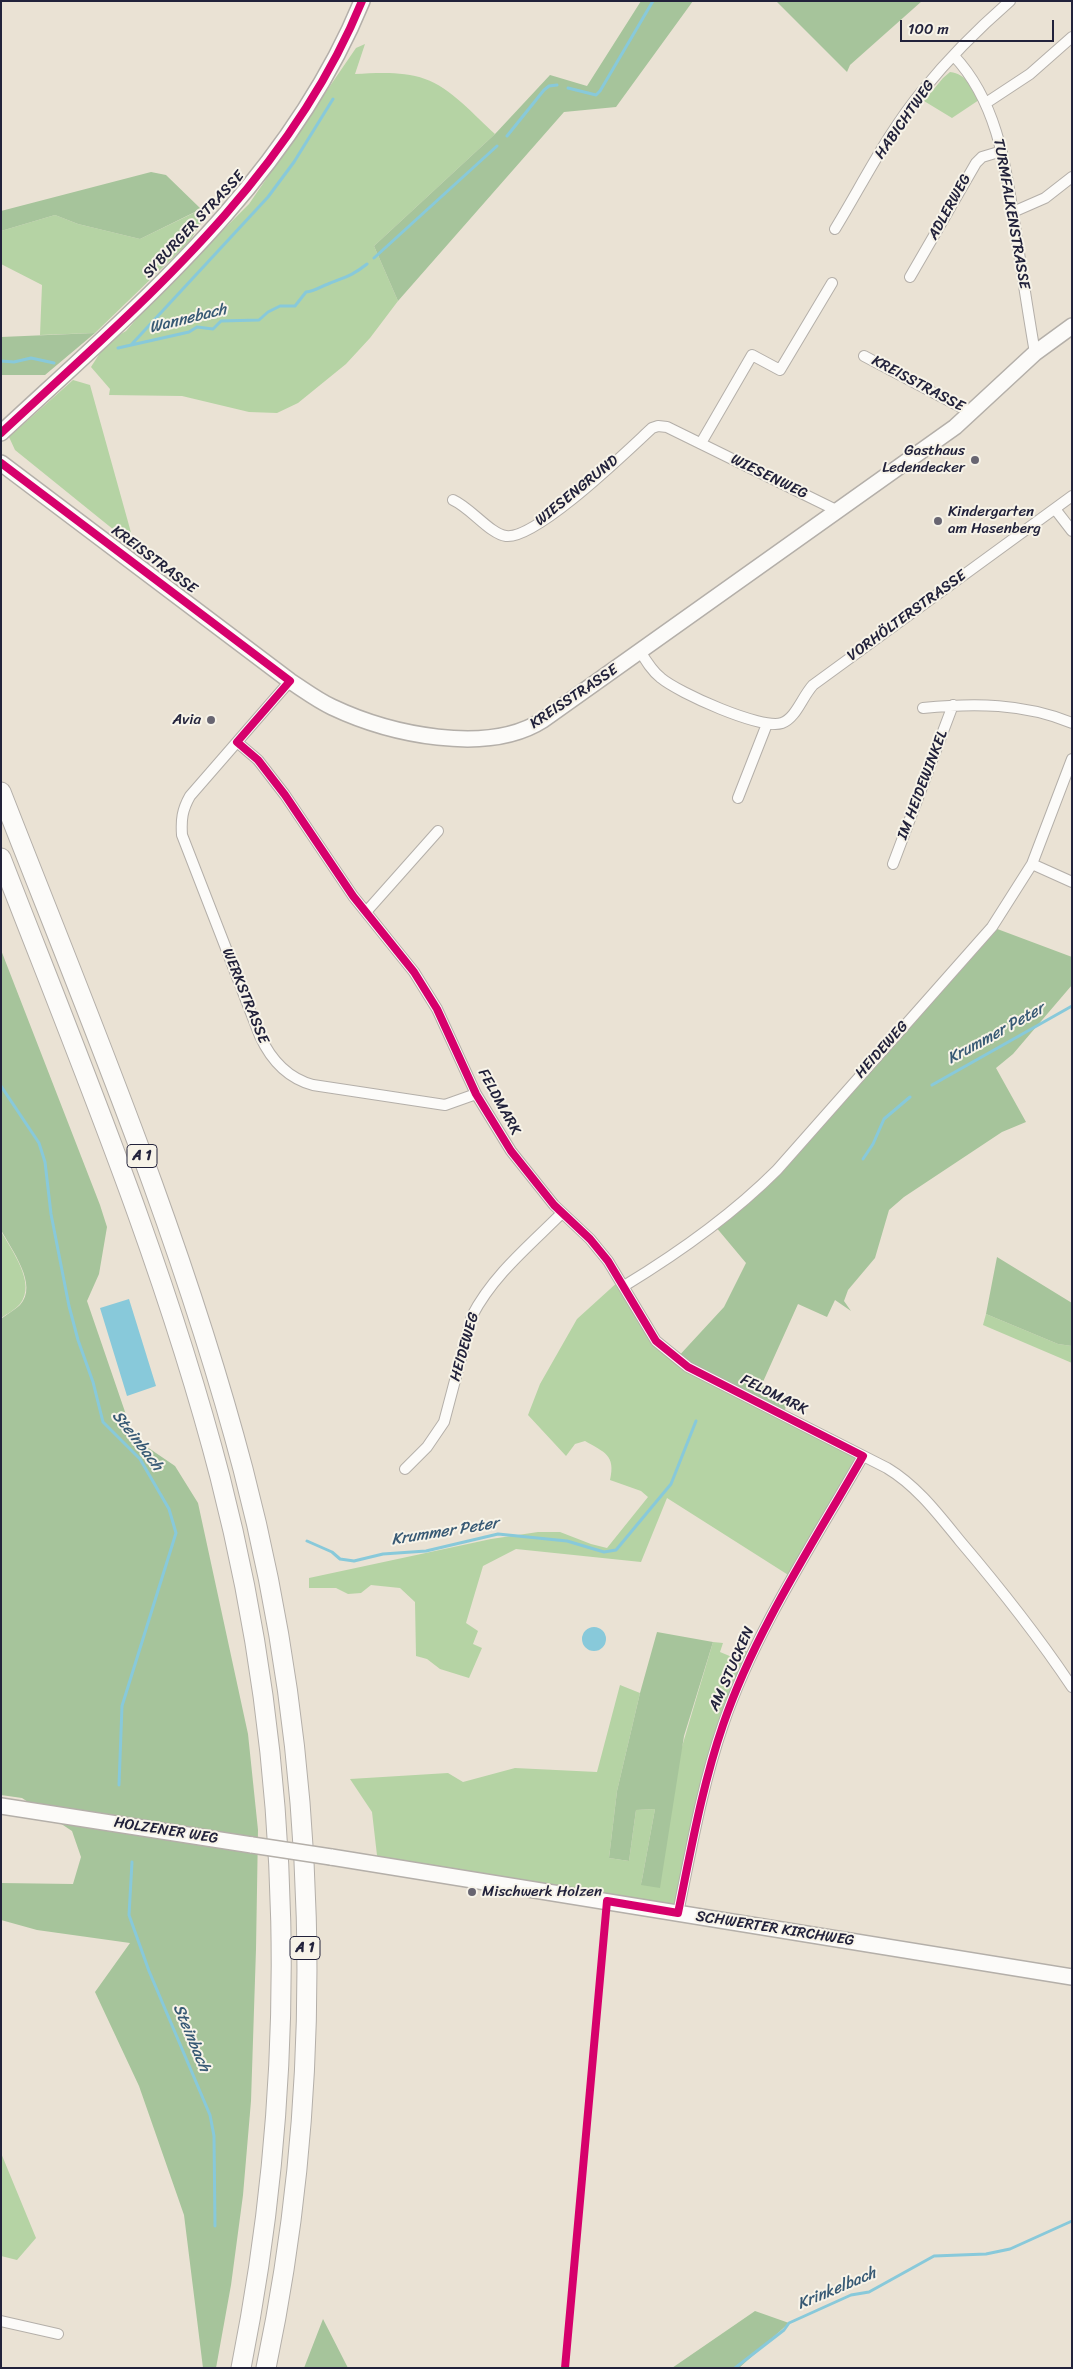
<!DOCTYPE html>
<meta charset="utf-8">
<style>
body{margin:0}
#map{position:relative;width:1073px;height:2369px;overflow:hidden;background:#eae2d4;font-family:Sriracha,sans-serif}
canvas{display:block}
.frame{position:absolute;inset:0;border:2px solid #22223b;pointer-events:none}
.scale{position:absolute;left:900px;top:20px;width:154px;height:22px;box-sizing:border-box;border:2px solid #22223b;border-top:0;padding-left:6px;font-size:15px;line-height:18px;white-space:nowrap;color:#22223b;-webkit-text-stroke:4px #f7f3e8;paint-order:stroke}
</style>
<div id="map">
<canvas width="1073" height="2369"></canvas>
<div class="frame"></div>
<div class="scale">100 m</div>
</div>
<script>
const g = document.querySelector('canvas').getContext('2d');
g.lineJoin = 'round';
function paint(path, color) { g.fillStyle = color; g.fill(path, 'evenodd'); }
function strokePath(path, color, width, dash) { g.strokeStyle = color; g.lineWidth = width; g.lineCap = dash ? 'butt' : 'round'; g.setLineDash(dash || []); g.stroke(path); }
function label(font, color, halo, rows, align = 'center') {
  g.font = font + ' Sriracha,sans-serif'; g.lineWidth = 4; g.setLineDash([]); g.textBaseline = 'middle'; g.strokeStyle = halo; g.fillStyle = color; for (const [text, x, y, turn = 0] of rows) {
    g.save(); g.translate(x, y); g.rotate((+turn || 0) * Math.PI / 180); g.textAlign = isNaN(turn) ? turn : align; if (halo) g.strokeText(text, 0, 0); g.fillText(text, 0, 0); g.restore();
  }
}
const green = new Path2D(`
 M 365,44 L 355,74 C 378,73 403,71 425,79 C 450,87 475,116 495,134 L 374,246 L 398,301 L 370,338 L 346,364 L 298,403 L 277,413 L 249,412 L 182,396 L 109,395 L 110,389 L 91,367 L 107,342 L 126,331 L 150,303 L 249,204 L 356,48 Z
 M 950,72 C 967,74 971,87 979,100 L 952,118 L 924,101 L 943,78 Z
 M 214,203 L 189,242 L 95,333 L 40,335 L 42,285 L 1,264 L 1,231 L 55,215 L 78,224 L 140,239 Z
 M 73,380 L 90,385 L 135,547 L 15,450 L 9,437 Z
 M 1,1231 C 11,1250 37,1283 20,1304 C 16,1309 7,1314 1,1318 Z
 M 620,1280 L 656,1341 L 863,1456 L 793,1578 L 667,1498 L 641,1562 L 516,1549 L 483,1566 L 466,1623 L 478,1631 L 473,1644 L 482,1648 L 469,1678 L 440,1669 L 427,1659 L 416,1656 L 415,1602 L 400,1588 L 371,1585 L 361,1593 L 348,1594 L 336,1588 L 309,1588 L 309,1578 L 491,1539 L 538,1532 L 560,1532 L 591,1544 L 607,1548 L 648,1497 L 641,1491 L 610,1480 C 616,1455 604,1452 585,1441 L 575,1444 L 566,1456 L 528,1415 L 540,1384 L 577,1319 Z
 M 986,1314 L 1058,1344 L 1072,1346 L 1072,1363 L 983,1325 Z
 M 713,1642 L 723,1643 L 720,1652 L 732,1657 L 736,1648 L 752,1653 L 723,1725 L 678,1913 L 378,1864 L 372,1812 L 350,1779 L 448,1773 L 463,1782 L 515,1768 L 597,1772 L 620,1685 L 640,1693 L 617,1791 L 609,1858 L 629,1861 L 636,1810 L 655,1809 L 641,1885 Z
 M 1,2153 L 36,2238 L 17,2260 L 1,2256 Z`);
const forest = new Path2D(`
 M 641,1 L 693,1 L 616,107 L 564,112 L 398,301 L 374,246 L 495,134 L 550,75 L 587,86 Z
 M 776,1 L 922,1 L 850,65 L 847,72 Z
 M 151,172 L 166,175 L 201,209 L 140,239 L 78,224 L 55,215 L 1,231 L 1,211 Z
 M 95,333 L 45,375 L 1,375 L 1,337 Z
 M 992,927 L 1072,957 L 1072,985 L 1013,1054 L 996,1068 L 1026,1122 L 1002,1132 L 904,1197 L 889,1210 L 875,1258 L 848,1290 L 844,1301 L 851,1311 L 835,1300 L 827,1317 L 798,1304 L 762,1384 L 787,1397 L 785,1411 L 721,1384 L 676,1359 L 724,1307 L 746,1263 L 715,1226 L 749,1198 Z
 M 1,950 L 100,1205 L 107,1227 L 99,1274 L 87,1301 L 134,1438 L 175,1466 L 198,1503 L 248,1734 L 258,1830 L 256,1949 L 251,2101 L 243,2195 L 231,2285 L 216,2368 L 203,2368 L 184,2215 L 139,2086 L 95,1992 L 130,1943 L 37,1930 L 1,1920 L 1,1883 L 73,1884 L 81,1857 L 72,1831 L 22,1798 L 1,1795 L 1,1319 C 7,1314 15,1310 20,1305 C 39,1285 11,1249 1,1230 Z
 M 997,1257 L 1072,1303 L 1072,1346 L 1058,1344 L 986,1314 Z
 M 657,1632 L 713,1642 L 684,1736 L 660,1888 L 641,1885 L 655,1809 L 636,1810 L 629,1861 L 609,1858 L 617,1791 L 640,1693 Z
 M 755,2311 L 789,2323 L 739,2368 L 672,2368 Z
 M 323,2319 L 348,2368 L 304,2368 Z`);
const water = new Path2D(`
 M 129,1299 L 156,1386 L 127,1396 L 100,1308 Z
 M582 1639a12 12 0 1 1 24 0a12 12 0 1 1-24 0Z`);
const stream = new Path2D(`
 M 568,88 L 596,95 L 600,91 L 653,1
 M 507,136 L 544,90 L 549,86 L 557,85
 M 374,258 L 497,146
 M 131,345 L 268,197 L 294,162 L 333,99
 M 118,348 L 189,332 L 197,327 L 213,329 L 221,321 L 259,320 L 268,312 L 280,306 L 295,306 L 306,292 C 315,291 320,287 328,284 C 345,277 352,276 367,264
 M 1,361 L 14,362 L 31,358 L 54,363
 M 932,1085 L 1072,1006
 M 1,1086 L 39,1143 L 45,1162 L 51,1214 L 69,1306 L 78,1340 L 93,1382 L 103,1422 L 140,1459 L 169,1509 L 176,1533 L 122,1706 L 119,1785
 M 863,1159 L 873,1144 L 884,1119 L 910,1097
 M 307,1541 L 332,1552 L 340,1559 L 354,1561 L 383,1554 L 426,1551 L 498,1534 L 567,1541 L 604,1552 L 616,1550 L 671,1484 L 696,1421
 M 132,1862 L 129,1915 L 149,1971 L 210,2115 L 214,2136 L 215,2226
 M 735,2368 L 784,2330 L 789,2323 L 851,2295 L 869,2292 L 934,2256 L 986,2254 L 1010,2249 L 1072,2221`);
const street = new Path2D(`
 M 954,56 C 999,104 1006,170 1016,233 C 1022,273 1028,313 1035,353
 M 986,103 L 1030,74 L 1072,37
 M 1013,212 L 1045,198 L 1072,177
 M 835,229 C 863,183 888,132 923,90 C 949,58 979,28 1010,1
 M 910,277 L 976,163 L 982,157 L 1002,151
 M 864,356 L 972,413
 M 701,443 L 752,355 L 780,370 L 832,283
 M 453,500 C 471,508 490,534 506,536 C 536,540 628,450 652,428 L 658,426 L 667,427 L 838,511
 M 1055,509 L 1072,531
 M 640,651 C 646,661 652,671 661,678 C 679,693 761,730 782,723 C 796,718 802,697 813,685 L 1072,496
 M 290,681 L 190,796 C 182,810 181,820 182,835 L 260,1036 C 271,1060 287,1078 313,1085 L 445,1105 L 476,1094
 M 923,708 C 974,703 1024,703 1072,723
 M 237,742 L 258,760 L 285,795 L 353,896 L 414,972 L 437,1009 L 476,1094 L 511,1151 L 554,1205 L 590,1239 L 608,1261 L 656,1341 L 688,1367 L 887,1468 C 917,1486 938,1514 960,1541 C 1000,1588 1038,1636 1072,1687
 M 738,798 L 767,724
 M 893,864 L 953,705
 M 1032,864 L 1072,882
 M 366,912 L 438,831
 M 624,1286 C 680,1252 731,1216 777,1170 L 992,927 L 1032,864 L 1072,759
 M 405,1469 L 427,1447 L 444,1422 L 472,1316 C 493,1275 530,1245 562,1213
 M 678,1913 C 691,1850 702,1786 723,1725 C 755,1631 814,1542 863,1456
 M 1,2321 L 58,2334`);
const secondary = new Path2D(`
 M 1,433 C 139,305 289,180 362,1
 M 1,463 L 290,681 C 304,690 317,700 332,707 C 389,734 487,756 543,720 L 955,427 L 1035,353 L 1072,326
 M 1,1806 L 252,1845
 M 331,1857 L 1072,1977`);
const highway = new Path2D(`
 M 1,792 C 88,1015 182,1237 243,1469 C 319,1759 328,2074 266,2368
 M 1,858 C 80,1062 165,1265 220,1477 C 295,1768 300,2073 241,2368`);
const secondaryBridge = new Path2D(`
 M 252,1845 L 331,1857`);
const cycleway = new Path2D(`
 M 1,433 C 139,305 289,180 362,1
 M 1,463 L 290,681 L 237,742 L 258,760 L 285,795 L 353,896 L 414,972 L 437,1009 L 476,1094 L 511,1151 L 554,1205 L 590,1239 L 608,1261 L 656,1341 L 688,1367 L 863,1456 C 814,1542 755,1631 723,1725 C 702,1786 691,1850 678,1913 L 607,1901 L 565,2368`);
const markers = [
 [975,460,5,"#686571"],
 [938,521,5,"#686571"],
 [211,720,5,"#686571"],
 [472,1892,5,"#686571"]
];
const shields = [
 [142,1156,30],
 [305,1948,30]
];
const shieldNames = [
 ["A 1",142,1156],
 ["A 1",305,1948]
];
const streetNames = [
 ["HABICHTWEG",905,120,-55],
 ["ADLERWEG",950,207,-61],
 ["TURMFALKENSTRASSE",1011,214,80],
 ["SYBURGER STRASSE",194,225,-47],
 ["KREISSTRASSE",918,384,28],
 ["WIESENWEG",769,477,26],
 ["WIESENGRUND",577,491,-39],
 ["KREISSTRASSE",154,560,37],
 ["VORHÖLTERSTRASSE",907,616,-36],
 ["KREISSTRASSE",574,697,-34],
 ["IM HEIDEWINKEL",923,785,-69],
 ["WERKSTRASSE",245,996,68],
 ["HEIDEWEG",882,1050,-48],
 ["FELDMARK",499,1102,61],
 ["HEIDEWEG",465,1347,-74],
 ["FELDMARK",774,1395,26],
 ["AM STUCKEN",732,1669,-66],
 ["HOLZENER WEG",166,1831,9],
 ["SCHWERTER KIRCHWEG",775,1929,9]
];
const poiNames = [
 ["Gasthaus",965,451],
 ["Ledendecker",965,468],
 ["Kindergarten",948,512,"left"],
 ["am Hasenberg",948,529,"left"],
 ["Avia",201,720],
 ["Mischwerk Holzen",482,1892,"left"]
];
const waterNames = [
 ["Wannebach",188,319,-14],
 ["Krummer Peter",996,1034,-29],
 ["Steinbach",137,1441,52],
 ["Krummer Peter",445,1532,-9],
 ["Steinbach",191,2038,67],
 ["Krinkelbach",837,2289,-23]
];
paint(green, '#b5d3a4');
paint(forest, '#a6c49b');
paint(water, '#88c9da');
strokePath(stream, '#88c9da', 3);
strokePath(street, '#b4afa9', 12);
strokePath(secondary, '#b4afa9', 18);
strokePath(highway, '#b4afa9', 21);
strokePath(street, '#fcfbf9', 10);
strokePath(secondary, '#fcfbf9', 15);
strokePath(highway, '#fcfbf9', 19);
strokePath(secondaryBridge, '#b4afa9', 18, []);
strokePath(secondaryBridge, '#fcfbf9', 15);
strokePath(cycleway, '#d6006c', 8);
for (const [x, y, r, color] of markers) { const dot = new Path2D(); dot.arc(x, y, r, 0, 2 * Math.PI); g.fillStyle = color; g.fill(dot); strokePath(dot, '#f7f3e8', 2); }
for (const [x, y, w] of shields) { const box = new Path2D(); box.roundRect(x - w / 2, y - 11.5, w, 23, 4); g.fillStyle = '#f7f3e8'; g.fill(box); strokePath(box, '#22223b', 1); }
label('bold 14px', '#22223b', null, shieldNames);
label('15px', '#22223b', '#f7f3e8', streetNames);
label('15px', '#22223b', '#f7f3e8', poiNames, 'right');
label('italic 16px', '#375974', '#f7f3e8', waterNames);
</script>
